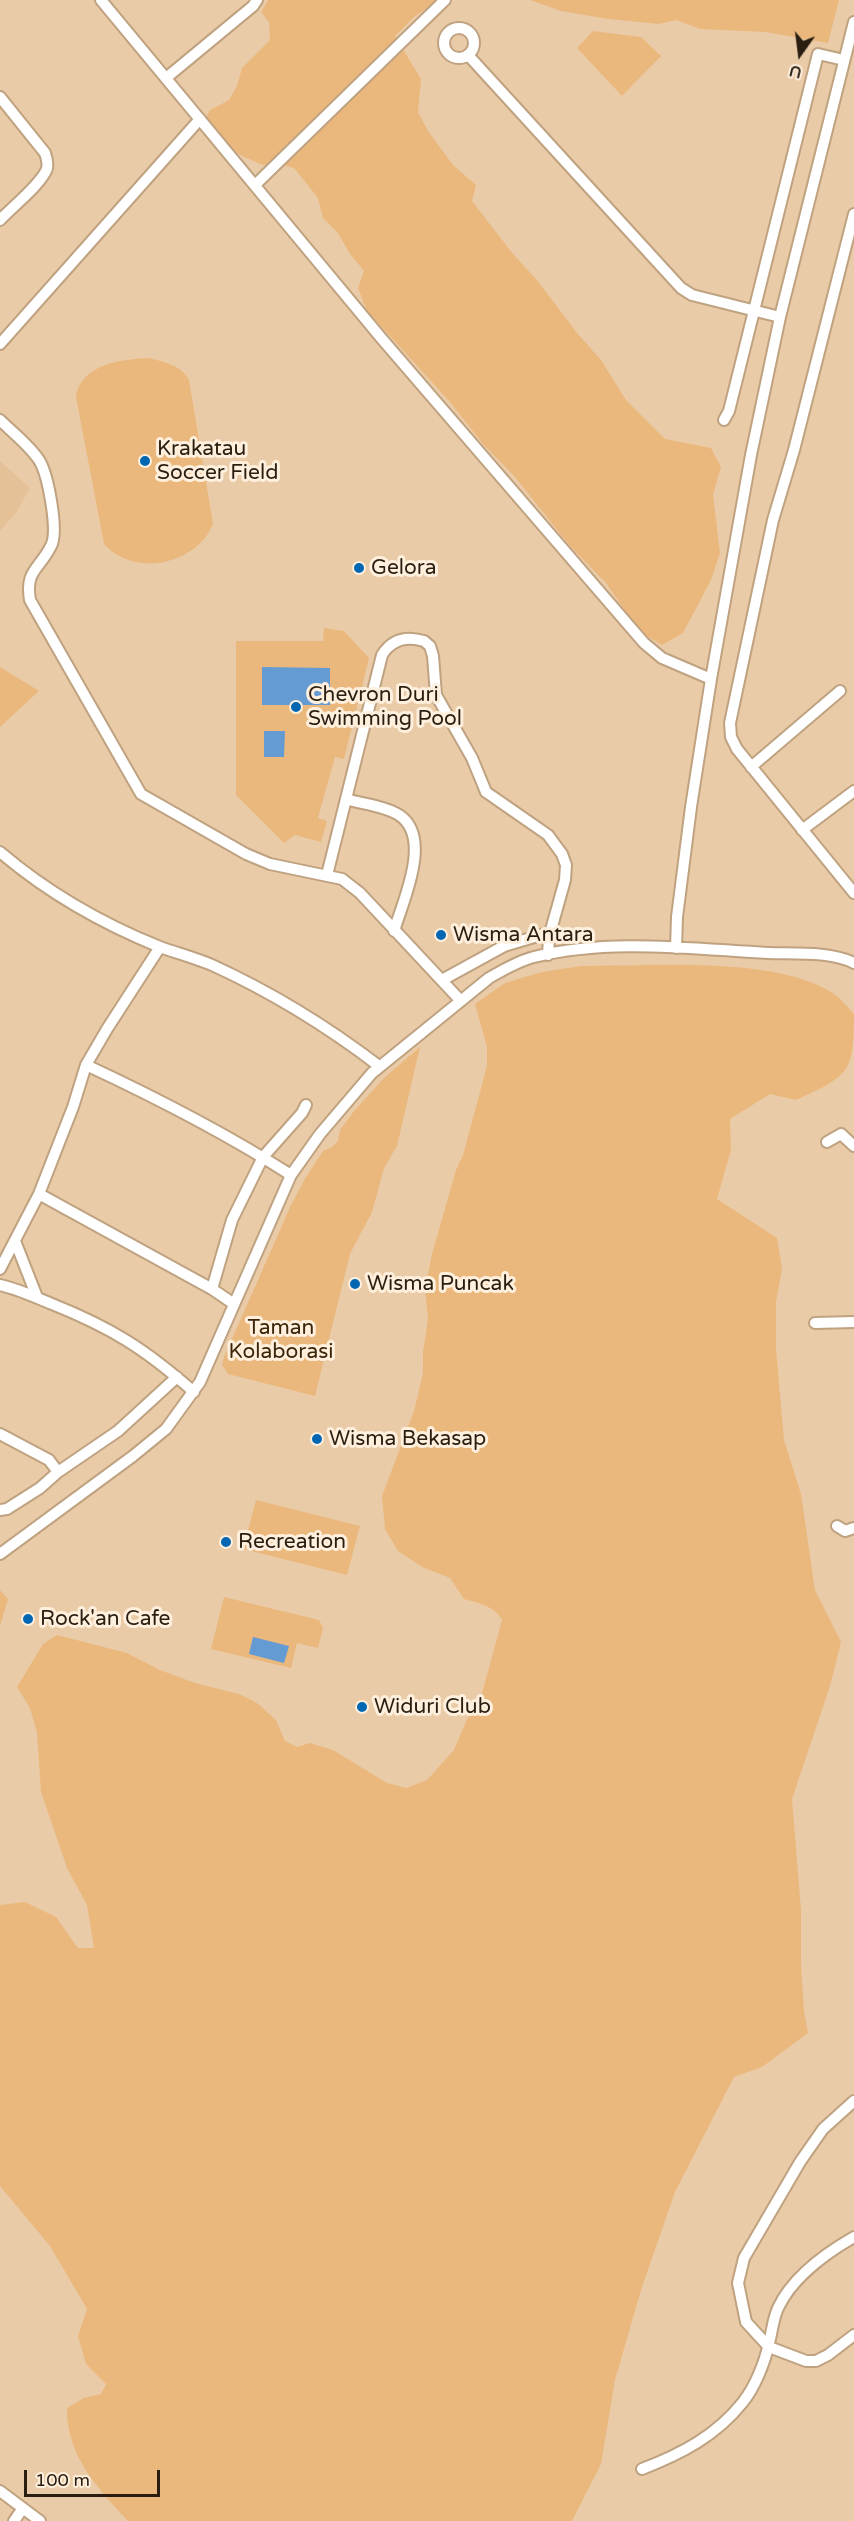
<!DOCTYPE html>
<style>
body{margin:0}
#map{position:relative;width:854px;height:2521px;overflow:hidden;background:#eacba8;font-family:"Varela Round",sans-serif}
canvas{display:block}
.north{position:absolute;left:770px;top:24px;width:60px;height:60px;-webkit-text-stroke:4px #ffefdd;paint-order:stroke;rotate:194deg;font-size:16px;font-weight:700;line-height:24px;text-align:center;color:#2a1e11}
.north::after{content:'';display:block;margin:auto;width:21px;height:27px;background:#2a1e11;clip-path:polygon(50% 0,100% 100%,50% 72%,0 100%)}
.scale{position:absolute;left:24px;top:2470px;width:136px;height:27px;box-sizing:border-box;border:3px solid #2a1e11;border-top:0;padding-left:8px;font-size:18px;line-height:21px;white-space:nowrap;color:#2a1e11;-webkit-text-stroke:4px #ffefdd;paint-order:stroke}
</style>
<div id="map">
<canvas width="854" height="2521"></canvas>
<div class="north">U</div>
<div class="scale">100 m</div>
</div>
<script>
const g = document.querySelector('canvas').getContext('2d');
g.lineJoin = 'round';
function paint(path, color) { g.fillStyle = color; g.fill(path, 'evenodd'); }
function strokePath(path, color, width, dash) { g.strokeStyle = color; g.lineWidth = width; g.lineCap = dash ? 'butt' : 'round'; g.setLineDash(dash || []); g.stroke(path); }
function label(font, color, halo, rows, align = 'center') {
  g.font = font + ' "Varela Round",sans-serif'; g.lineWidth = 6; g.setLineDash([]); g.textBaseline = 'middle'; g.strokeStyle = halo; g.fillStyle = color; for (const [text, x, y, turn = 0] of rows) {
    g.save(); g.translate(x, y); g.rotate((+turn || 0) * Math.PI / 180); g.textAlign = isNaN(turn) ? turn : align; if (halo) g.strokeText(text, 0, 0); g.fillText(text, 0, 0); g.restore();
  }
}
const built = new Path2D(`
 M 0,461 L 30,488 L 16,513 L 0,531 Z`);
const green = new Path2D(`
 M 268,0 L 440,0 L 415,16 L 395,36 L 421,79 L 418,112 L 428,131 L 453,165 L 476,185 L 472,201 L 513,254 L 537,280 L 577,333 L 601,360 L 626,400 L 665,439 L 711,448 L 721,467 L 713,495 L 720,553 L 711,580 L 683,633 L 662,645 L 640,632 L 606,583 L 570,546 L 515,477 L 483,444 L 450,402 L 367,311 L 358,288 L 364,271 L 350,254 L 338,233 L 323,218 L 318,198 L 294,168 L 280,164 L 263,165 L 242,156 L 226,145 L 206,118 L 210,110 L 229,100 L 237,86 L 242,68 L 270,40 L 269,22 L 261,12 Z
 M 530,0 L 839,0 L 828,43 L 765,32 L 700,29 L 676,20 L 659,24 L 608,19 L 561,11 Z
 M 593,31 L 641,37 L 661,56 L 622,96 L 577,48 Z
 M 149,358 C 164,362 181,365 189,380 L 213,524 C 196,565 134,578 104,544 L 76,397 C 80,364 123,359 149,358 Z
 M 324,628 L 344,631 L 369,658 L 344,759 L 335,757 L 318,818 L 327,821 L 321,842 L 295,835 L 284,843 L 236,795 L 236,641 L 323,641 Z
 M 0,667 L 39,691 L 0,727 Z
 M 581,966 C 649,966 774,956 831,992 C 840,997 847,1007 854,1014 C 854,1073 849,1076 796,1100 L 770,1094 L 730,1119 L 731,1150 L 717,1199 L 777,1238 L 782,1269 L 776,1302 L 776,1348 L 784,1440 L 801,1494 L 815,1590 L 841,1642 L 830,1686 L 792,1799 L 801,1910 L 801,1966 L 804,2011 L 808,2033 L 762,2067 L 734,2077 L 675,2192 L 641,2290 L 615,2380 L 601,2464 L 572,2521 L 128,2521 C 98,2489 66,2455 67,2408 L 84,2398 L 101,2394 L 106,2384 L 86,2364 L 78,2336 L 87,2309 L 50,2246 L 0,2186 L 0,1905 L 25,1902 L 56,1917 L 78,1948 L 94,1948 L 87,1905 L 67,1868 L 41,1792 L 37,1733 L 30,1708 L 17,1687 L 43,1644 L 57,1635 L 127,1653 L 160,1670 L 195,1683 L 239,1694 L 257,1703 L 276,1720 L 285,1741 L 297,1747 L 310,1743 L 333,1750 L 387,1783 L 406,1788 L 427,1780 L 454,1750 L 467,1719 L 479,1704 L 502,1620 C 495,1606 478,1603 464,1599 L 450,1578 L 422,1567 L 398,1551 L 385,1529 L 382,1496 L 414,1411 L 423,1373 L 423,1352 L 428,1319 L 425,1289 L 432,1254 L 456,1170 L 463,1155 L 487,1066 L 487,1047 L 475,1004 L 505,983 L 542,972 Z
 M 420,1047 L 397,1146 L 384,1168 L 372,1212 L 350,1254 L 315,1396 L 228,1374 L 222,1365 L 224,1357 L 291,1205 L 306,1177 L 323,1151 L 332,1147 L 338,1141 L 340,1130 L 354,1111 L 384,1078 Z
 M 256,1500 L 360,1526 L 347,1575 L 243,1549 Z
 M 0,1590 L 8,1599 L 0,1626 Z
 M 224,1597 L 319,1620 L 323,1628 L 318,1648 L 297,1643 L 291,1668 L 211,1649 Z`);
const water = new Path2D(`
 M 262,667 L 330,668 L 330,705 L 262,705 Z
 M 264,731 L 285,731 L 284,757 L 264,757 Z
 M 253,1637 L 289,1646 L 284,1663 L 249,1654 Z`);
const minor = new Path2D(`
 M 101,0 L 382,339 L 644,643 L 662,658 L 711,679
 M444 43a15 15 0 1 1 30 0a15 15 0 1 1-30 0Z
 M 468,55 L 681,288 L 692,295 L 780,317
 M 166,78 L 253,6 L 257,0
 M 0,97 L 45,153 C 47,159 49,166 46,171 C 37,188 13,206 0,220
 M 255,185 L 445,0
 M 854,214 L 794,450 L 773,520 L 730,723 L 731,737 L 737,749 L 854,893
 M 0,344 L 200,119
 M 0,420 C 13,433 29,445 39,460 C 48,474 59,532 51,546 C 39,570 25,570 30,600 L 141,794 L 246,854 L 270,864 L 342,879 L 360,893 L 460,1000
 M 724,420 L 729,411 L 818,54 L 844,60
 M 751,767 L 840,691
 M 346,799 C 362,804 385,806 399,815 C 433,837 403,901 394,931
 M 802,830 L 854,791
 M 0,852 C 47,892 103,924 160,947 C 177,953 195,958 212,965 C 271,992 328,1027 379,1066
 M 327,875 L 382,655 C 392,639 407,636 424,641 L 430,646 L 433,656 L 436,695 L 472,758 L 486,792 L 548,835 L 562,854 L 566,865 L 565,880 L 549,937 L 548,955
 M 676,948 L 677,917 L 691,807 L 711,679 L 751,455 L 780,317 L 854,22
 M 442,980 L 504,946 L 551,932
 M 86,1065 C 157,1098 225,1133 291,1175
 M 827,1142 L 841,1134 L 854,1146
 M 39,1194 L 212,1289 L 234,1304
 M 15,1241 L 37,1297
 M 0,1269 L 39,1194 L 73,1107 L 86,1065 L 107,1029 L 160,947
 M 0,1285 C 18,1289 35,1297 52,1304 C 112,1328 145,1349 194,1392
 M 212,1289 L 232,1220 L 263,1157 L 302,1113 L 306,1105
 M 815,1323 L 854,1322
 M 0,1434 L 49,1460 L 58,1472
 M 0,1510 L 7,1509 L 40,1488 L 58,1472 L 118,1431 L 177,1377
 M 837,1526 L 845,1531 L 854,1528
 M 0,1554 L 133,1456 L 166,1429 L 200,1382 L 291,1175 L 320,1134 L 372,1073 L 489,978 C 503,970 518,961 534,957 C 609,938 692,949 768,953 C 794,954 830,951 854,963
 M 854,2101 L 823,2129 L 800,2162 L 744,2258 L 738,2283 L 746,2322 L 769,2347 L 806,2361 L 816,2361 L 828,2355 L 854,2335
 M 642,2469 C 681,2454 716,2436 743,2402 C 755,2387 765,2362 769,2343 C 772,2332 773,2319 778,2308 C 792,2278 826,2253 854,2237
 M 0,2491 L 40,2521
 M 14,2521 L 23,2508`);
const markers = [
 [145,461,6,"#0267b3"],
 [359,568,6,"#0267b3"],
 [296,707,6,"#0267b3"],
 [441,935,6,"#0267b3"],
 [355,1284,6,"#0267b3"],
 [317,1439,6,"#0267b3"],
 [226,1542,6,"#0267b3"],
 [28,1619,6,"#0267b3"],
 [362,1707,6,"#0267b3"]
];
const poiNames = [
 ["Krakatau",157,449],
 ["Soccer Field",157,473],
 ["Gelora",371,568],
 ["Chevron Duri",308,695],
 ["Swimming Pool",308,719],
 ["Wisma Antara",453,935],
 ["Wisma Puncak",367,1284],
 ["Wisma Bekasap",329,1439],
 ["Recreation",238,1542],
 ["Rock'an Cafe",40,1619],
 ["Widuri Club",374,1707]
];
const parkNames = [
 ["Taman",281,1328],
 ["Kolaborasi",281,1352]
];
paint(built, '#e5c198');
paint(green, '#eab87d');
paint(water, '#659bd3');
strokePath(minor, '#bfa280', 14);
strokePath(minor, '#fff', 10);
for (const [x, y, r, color] of markers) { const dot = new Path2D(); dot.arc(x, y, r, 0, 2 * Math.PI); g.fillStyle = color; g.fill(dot); strokePath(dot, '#ffefdd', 2); }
label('21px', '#2a1e11', '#ffefdd', poiNames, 'left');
label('21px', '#3c2609', '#ffefdd', parkNames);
</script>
